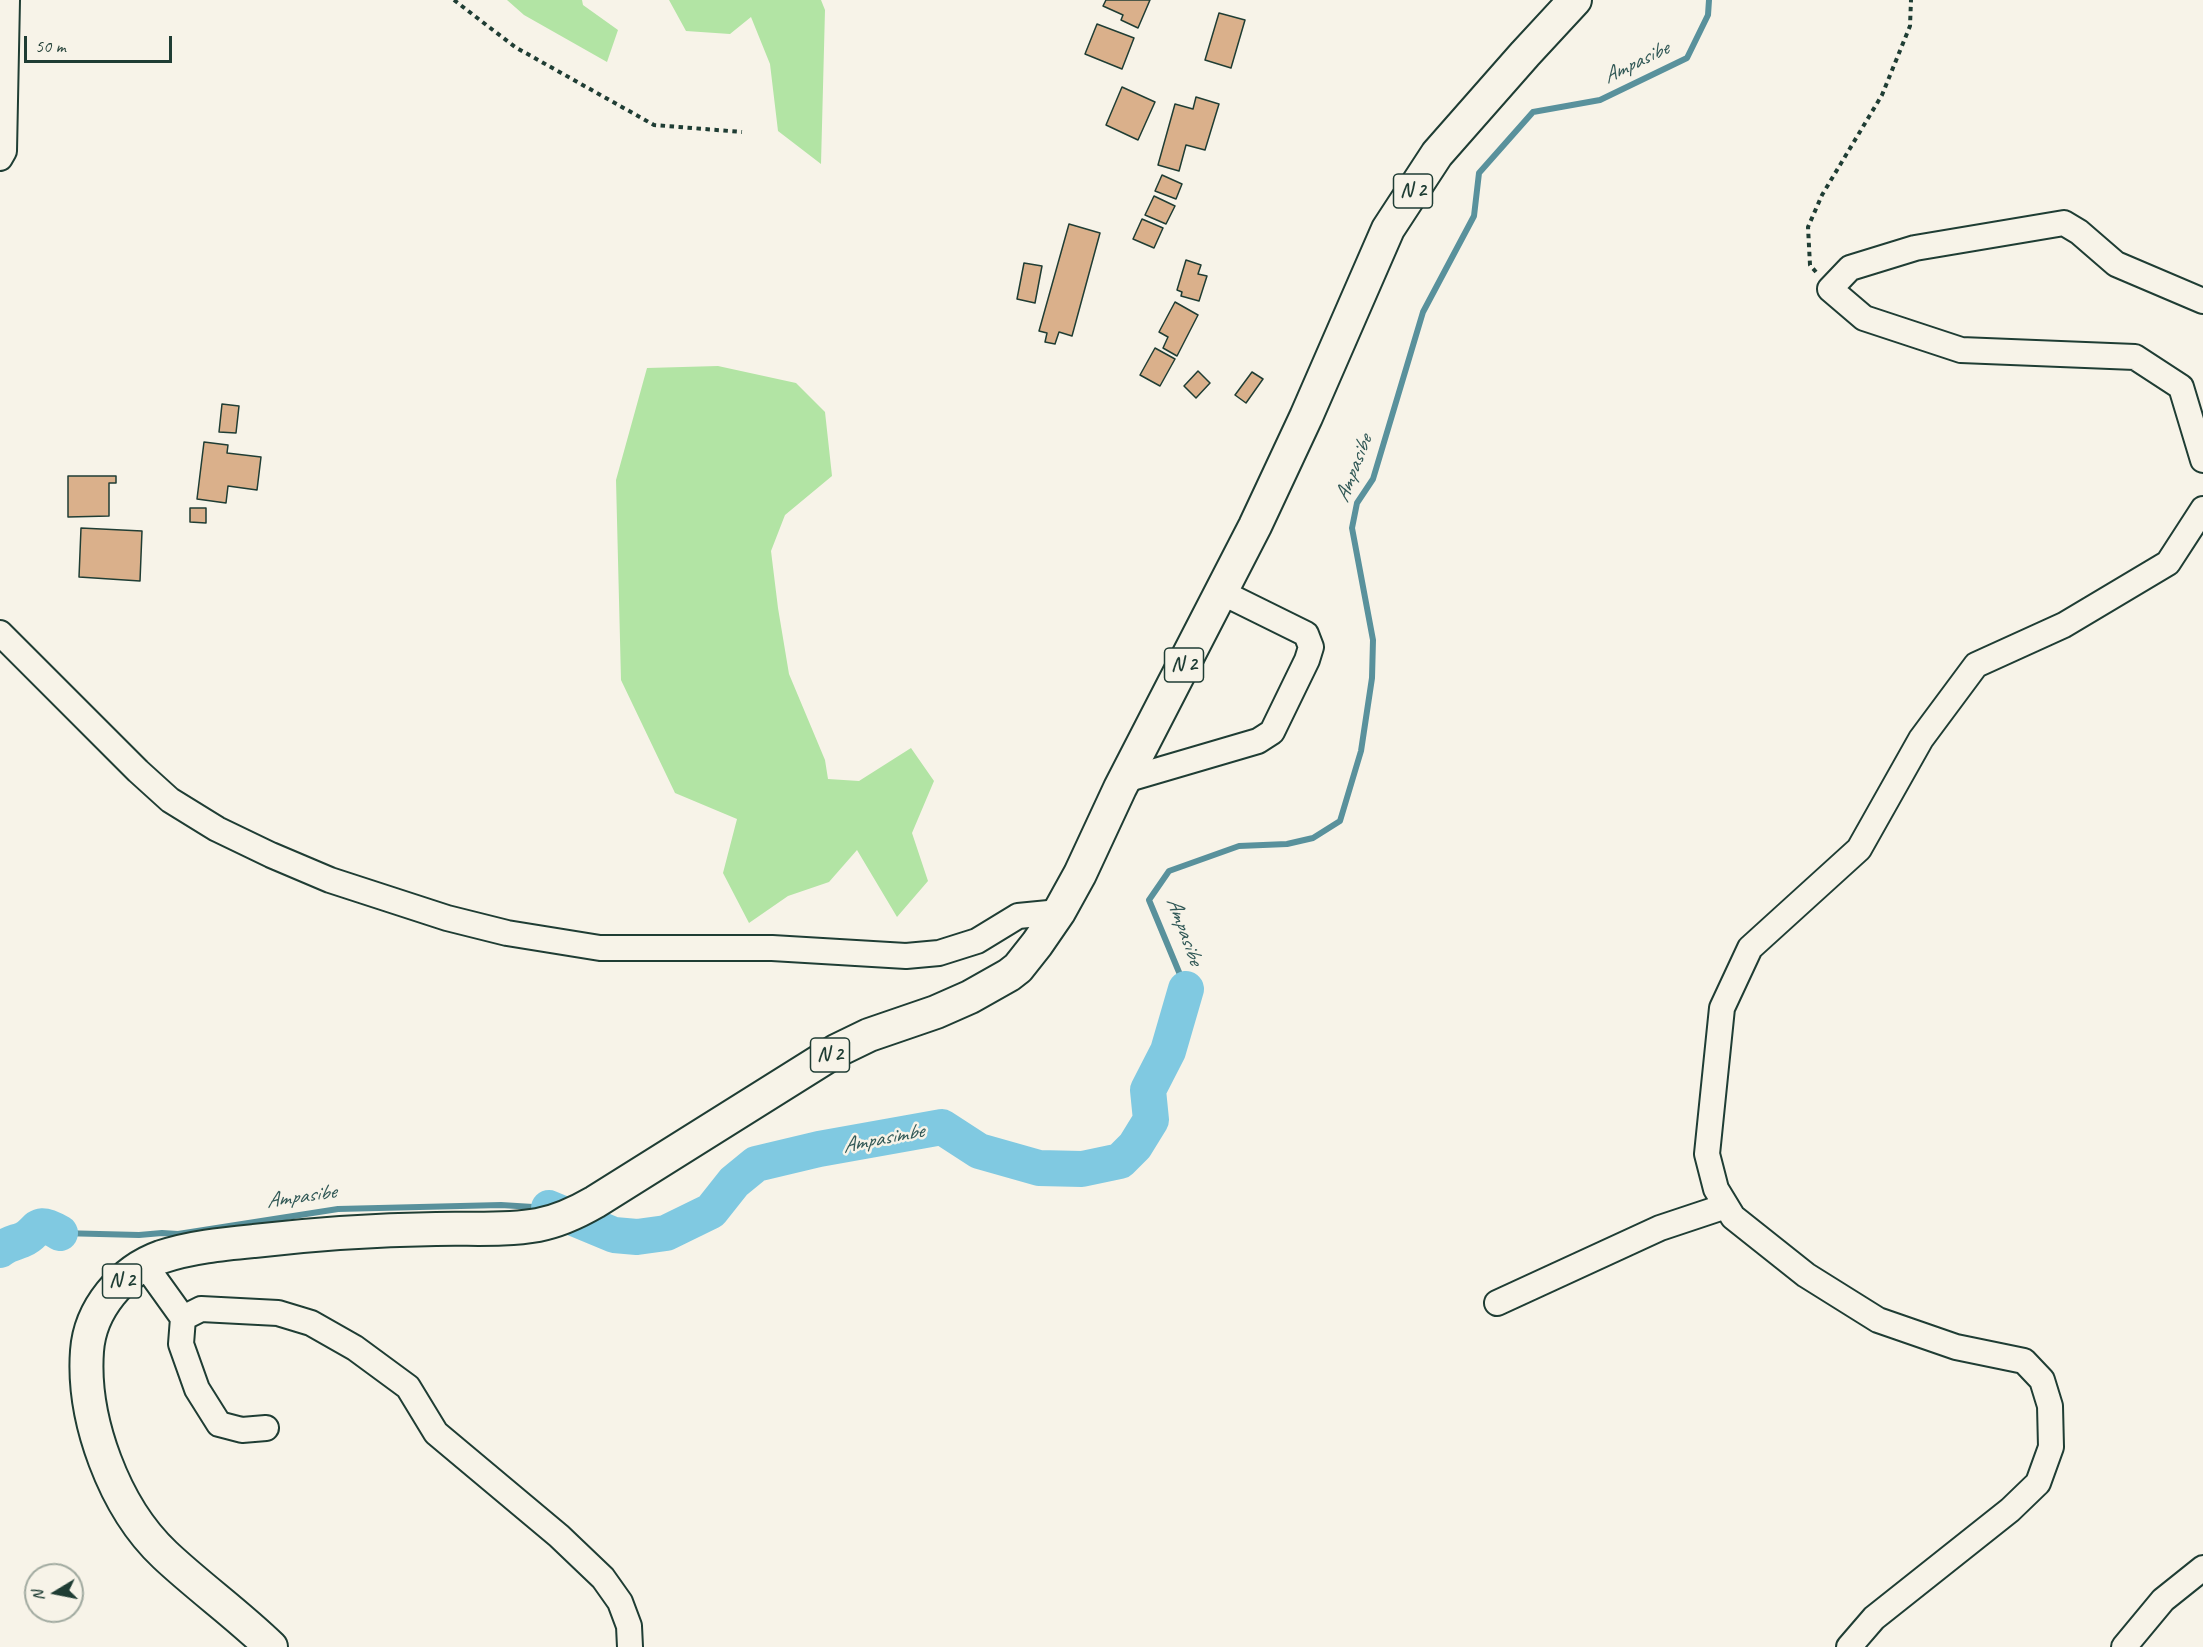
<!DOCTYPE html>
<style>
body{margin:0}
#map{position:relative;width:2203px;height:1647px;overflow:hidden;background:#f7f3e8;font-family:Caveat,sans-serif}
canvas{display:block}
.north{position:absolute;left:24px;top:1563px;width:60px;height:60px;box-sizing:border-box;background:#f7f3e8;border:2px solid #a1aaa0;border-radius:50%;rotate:260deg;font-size:16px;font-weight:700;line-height:24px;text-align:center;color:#1f3d34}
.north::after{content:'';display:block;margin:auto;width:21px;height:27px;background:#1f3d34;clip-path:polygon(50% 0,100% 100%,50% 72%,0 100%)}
.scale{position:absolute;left:24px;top:36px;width:148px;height:27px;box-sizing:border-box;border:3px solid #1f3d34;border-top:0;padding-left:8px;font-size:18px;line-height:21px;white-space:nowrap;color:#1f3d34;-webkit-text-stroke:4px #f7f3e8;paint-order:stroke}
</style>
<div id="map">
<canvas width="2203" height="1647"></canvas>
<div class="north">N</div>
<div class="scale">50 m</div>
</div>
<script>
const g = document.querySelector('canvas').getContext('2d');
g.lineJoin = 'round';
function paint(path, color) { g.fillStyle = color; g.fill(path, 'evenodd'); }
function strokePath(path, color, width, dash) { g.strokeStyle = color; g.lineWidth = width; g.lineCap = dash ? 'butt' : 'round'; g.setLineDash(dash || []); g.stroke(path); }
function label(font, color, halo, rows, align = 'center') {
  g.font = font + ' Caveat,sans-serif'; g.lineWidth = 5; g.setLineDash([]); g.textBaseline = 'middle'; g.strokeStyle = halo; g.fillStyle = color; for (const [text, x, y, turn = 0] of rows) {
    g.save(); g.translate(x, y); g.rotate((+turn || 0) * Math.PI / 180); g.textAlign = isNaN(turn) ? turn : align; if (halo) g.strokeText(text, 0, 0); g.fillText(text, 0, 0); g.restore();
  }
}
const green = new Path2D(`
 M 507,0 L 582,0 L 583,5 L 618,30 L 607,62 L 524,15 Z
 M 669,0 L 821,0 L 825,10 L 821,164 L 778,131 L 770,64 L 751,17 L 730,34 L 686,31 Z
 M 718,366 L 796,383 L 825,412 L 832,476 L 785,515 L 771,551 L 778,608 L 789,674 L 825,760 L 828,779 L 859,781 L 911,748 L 934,781 L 912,833 L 928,881 L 897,917 L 857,850 L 829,882 L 788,896 L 749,923 L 723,873 L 737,819 L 675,793 L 621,680 L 616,480 L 647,368 Z`);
const stream = new Path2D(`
 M 1186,989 L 1149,900 L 1169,871 L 1239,846 L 1287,844 L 1313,838 L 1340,821 L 1361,751 L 1372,678 L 1373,640 L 1352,528 L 1357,503 L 1373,479 L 1423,312 L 1474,216 L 1479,173 L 1533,112 L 1600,100 L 1687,58 L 1708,15 L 1709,0
 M 60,1233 L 139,1235 L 162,1233 L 178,1234 L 338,1209 L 501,1205 L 549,1208`);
const river = new Path2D(`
 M 549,1208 L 614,1235 L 637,1237 L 666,1233 L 711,1211 L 734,1182 L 756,1164 L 819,1149 L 942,1127 L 979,1151 L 1039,1168 L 1082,1169 L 1120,1161 L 1135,1146 L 1151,1120 L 1148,1090 L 1168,1051 L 1186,989
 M 0,1250 C 7,1244 14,1243 22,1240 C 40,1233 33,1217 60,1233`);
const building = new Path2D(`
 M 1106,0 L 1150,0 L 1138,28 L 1121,20 L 1123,15 L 1103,6 Z
 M 1219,13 L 1245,20 L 1231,68 L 1205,60 Z
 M 1097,24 L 1134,38 L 1122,69 L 1085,54 Z
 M 1122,87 L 1155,102 L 1138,140 L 1106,125 Z
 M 1196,97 L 1219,104 L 1205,150 L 1186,145 L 1179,171 L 1158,165 L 1175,104 L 1193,109 Z
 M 1162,175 L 1182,184 L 1176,199 L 1155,191 Z
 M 1154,196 L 1175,206 L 1166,224 L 1145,215 Z
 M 1142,219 L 1163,228 L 1154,248 L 1133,239 Z
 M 1069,224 L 1100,233 L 1072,336 L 1059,332 L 1055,344 L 1045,342 L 1047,333 L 1039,331 Z
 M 1186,260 L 1201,265 L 1198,274 L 1207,276 L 1199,301 L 1181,296 L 1182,292 L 1177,290 Z
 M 1024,263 L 1042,266 L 1035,303 L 1017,299 Z
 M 1175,302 L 1198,315 L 1177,356 L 1163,348 L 1168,337 L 1159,332 Z
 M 1155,348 L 1175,359 L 1160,386 L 1140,375 Z
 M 1198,371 L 1210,383 L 1196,398 L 1184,386 Z
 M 1252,372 L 1263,379 L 1246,403 L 1235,395 Z
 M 222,404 L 239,406 L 236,433 L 219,432 Z
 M 204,442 L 228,445 L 227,453 L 261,457 L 257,490 L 228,486 L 226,503 L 197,499 Z
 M 68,476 L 116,476 L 116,483 L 109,483 L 109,516 L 68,517 Z
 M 190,508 L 206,508 L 206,523 L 190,522 Z
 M 81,528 L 142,531 L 140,581 L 79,577 Z`);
const path = new Path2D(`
 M 454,0 L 515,47 L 654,125 L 742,132
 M 1816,272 L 1810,265 L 1808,227 L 1822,195 L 1882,95 L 1910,26 L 1911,0`);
const minor = new Path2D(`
 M 0,158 L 4,151 L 7,0
 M 2203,301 L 2116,264 L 2079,232 L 2064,223 L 1915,248 L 1850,268 L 1830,289 L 1864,318 L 1961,350 L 2135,357 L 2181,387 L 2203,460
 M 0,633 L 138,771 L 170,800 L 217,829 L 271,855 L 330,880 L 447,918 L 507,933 L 600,948 L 772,948 L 906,956 L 939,953 L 977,941 L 1018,916 L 1059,912
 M 1125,780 L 1258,741 L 1272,732 L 1307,660 L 1311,647 L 1306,634 L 1221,592
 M 145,1265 L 183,1318 L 181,1344 L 197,1389 L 219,1424 L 242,1430 L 266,1428
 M 1497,1303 L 1660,1228 L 1726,1206
 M 183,1318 L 201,1309 L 278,1313 L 311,1323 L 355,1348 L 408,1387 L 436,1433 L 559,1536 L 603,1578 L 620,1602 L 629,1626 L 630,1647
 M 1849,1647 L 1874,1618 L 2010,1510 L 2038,1483 L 2051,1447 L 2050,1406 L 2042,1380 L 2024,1361 L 1956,1347 L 1878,1320 L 1806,1275 L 1733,1217 L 1716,1189 L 1707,1154 L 1722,1008 L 1750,948 L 1859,849 L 1921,739 L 1976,665 L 2064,625 L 2168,563 L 2203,509
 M 2124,1647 L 2163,1600 L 2203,1568`);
const major = new Path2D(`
 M 271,1647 C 237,1614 199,1587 165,1555 C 114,1507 82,1419 87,1351 C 90,1309 122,1271 161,1257 C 191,1247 223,1244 254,1241 C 314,1234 374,1230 436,1229 C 469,1228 505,1231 538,1225 C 559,1221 576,1213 595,1202 L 836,1051 L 869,1035 L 936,1012 L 970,997 L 1009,975 L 1018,968 L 1037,944 L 1059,912 L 1080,874 L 1120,788 L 1255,526 L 1306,417 L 1388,229 L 1437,154 L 1525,54 L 1575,0`);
const shields = [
 [1413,191,39],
 [1184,665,39],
 [830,1055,39],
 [122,1281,39]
];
const shieldNames = [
 ["N 2",1413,191],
 ["N 2",1184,665],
 ["N 2",830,1055],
 ["N 2",122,1281]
];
const waterNames = [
 ["Ampasibe",1636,63,-26],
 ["Ampasibe",1354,469,-69],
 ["Ampasibe",1184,931,70],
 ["Ampasimbe",883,1139,-11],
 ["Ampasibe",301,1197,-8]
];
paint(green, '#b2e4a4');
strokePath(stream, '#59919c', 6);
strokePath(river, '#80c9e1', 36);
paint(building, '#dab08b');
strokePath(building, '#1f3d34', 1.5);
strokePath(minor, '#1f3d34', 28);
strokePath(major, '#1f3d34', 36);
strokePath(path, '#1f3d34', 4, [4.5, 4.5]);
strokePath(minor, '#f7f3e8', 24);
strokePath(major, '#f7f3e8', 32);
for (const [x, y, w] of shields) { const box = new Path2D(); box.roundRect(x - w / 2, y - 17, w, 34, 4.5); g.fillStyle = '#f7f3e8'; g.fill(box); strokePath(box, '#1f3d34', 1.5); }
label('bold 20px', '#1f3d34', null, shieldNames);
label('italic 22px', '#325957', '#f7f3e8', waterNames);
</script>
